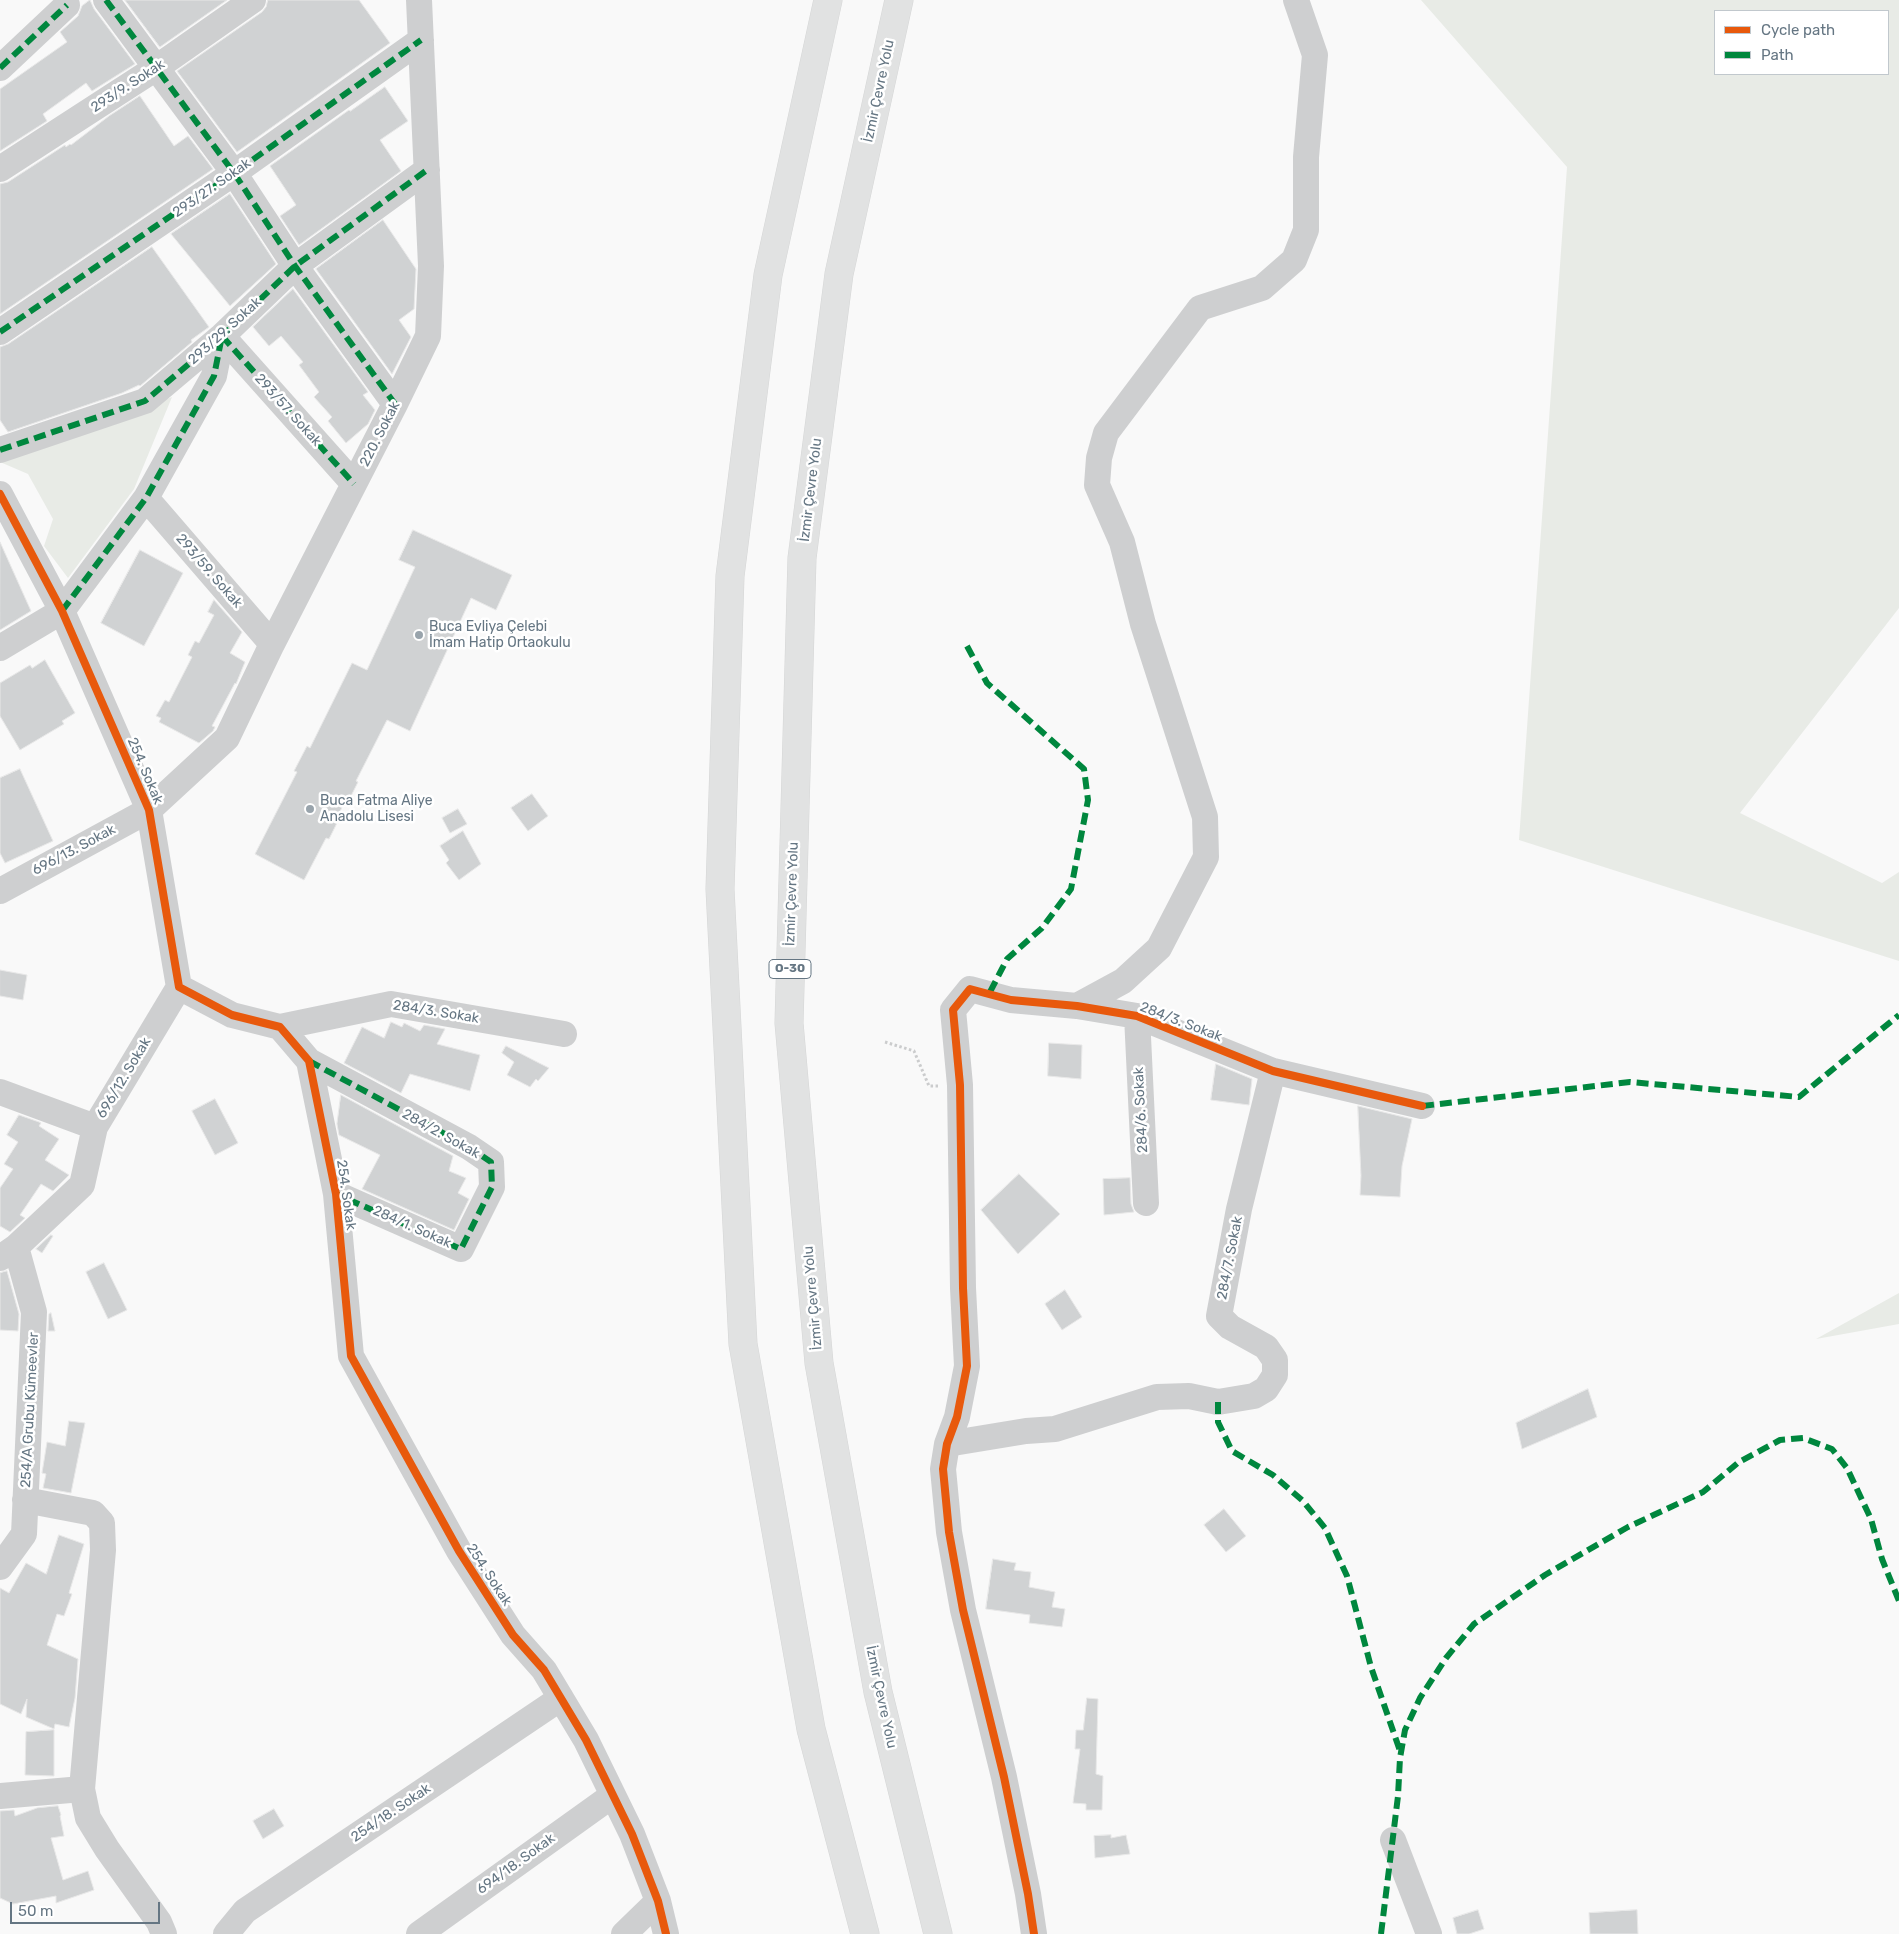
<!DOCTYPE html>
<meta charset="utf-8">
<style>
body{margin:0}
#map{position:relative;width:1899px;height:1934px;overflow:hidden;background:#f9f9f9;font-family:Rubik,sans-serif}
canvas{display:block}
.legend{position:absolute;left:1714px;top:10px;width:175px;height:65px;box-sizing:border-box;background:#fff;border:1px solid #c1c8cd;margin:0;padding:6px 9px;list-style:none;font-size:15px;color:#657683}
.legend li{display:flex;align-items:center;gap:10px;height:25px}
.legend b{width:25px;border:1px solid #c1c8cd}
.scale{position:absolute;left:10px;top:1902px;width:150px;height:22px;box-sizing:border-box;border:2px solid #657683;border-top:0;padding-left:6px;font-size:15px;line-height:18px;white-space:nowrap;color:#657683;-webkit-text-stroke:4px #fff;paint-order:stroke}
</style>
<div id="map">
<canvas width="1899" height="1934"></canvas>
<ul class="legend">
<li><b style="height:6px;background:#e8590c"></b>Cycle path</li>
<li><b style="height:6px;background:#00873e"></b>Path</li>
</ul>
<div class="scale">50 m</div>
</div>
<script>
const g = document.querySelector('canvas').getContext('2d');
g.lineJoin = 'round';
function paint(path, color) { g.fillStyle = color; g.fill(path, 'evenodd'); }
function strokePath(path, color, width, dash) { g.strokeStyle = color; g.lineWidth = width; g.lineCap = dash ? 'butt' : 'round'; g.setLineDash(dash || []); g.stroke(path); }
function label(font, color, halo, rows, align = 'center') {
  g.font = font + ' Rubik,sans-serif'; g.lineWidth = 5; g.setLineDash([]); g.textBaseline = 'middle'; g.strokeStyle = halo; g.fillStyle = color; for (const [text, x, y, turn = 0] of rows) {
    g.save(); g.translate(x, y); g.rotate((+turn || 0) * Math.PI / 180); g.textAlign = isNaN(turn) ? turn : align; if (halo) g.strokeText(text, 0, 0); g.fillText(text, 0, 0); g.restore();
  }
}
const green = new Path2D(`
 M 1421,0 L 1899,0 L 1899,608 L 1740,813 L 1882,883 L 1899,872 L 1899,961 L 1519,840 L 1567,167 ZM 1888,11 L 1888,74 L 1715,74 L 1715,11 Z
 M 172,397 L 134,489 L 68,578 L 44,546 L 53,519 L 28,474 L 0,462 Z
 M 1899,1293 L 1899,1324 L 1816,1339 Z`);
const building = new Path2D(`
 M 90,0 L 94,9 L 135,64 L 92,91 L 86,83 L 43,114 L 47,121 L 0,151 L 0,89 L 67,42 L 60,32 L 78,16 L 82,6 Z
 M 125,0 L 227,0 L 160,47 Z
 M 268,0 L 359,0 L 390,43 L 237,152 L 177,71 L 262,12 L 266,7 Z
 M 385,87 L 408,121 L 380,140 L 401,171 L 299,245 L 280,216 L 296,205 L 270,166 L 349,110 L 350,111 Z
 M 140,96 L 174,146 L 188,136 L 213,169 L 0,314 L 0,184 L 8,182 L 65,145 L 66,147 L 70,144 L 71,145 L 109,116 Z
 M 230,194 L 276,264 L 230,306 L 171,234 Z
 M 383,220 L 416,269 L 414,309 L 399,320 L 411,337 L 392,374 L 316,269 Z
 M 152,247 L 209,327 L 191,340 L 192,342 L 140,386 L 139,385 L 122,393 L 8,432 L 0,420 L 0,347 L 8,344 Z
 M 293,289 L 368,392 L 363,395 L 375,410 L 368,424 L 346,443 L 328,421 L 332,417 L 314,397 L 319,392 L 299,365 L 303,362 L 281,336 L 269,346 L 253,327 Z
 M 413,530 L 512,575 L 496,610 L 471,598 L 410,731 L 387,720 L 356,781 L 358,782 L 351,796 L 349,795 L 334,822 L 337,823 L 329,839 L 326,838 L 304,880 L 255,854 L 297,772 L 294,771 L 307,746 L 310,748 L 352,663 L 367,670 L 415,567 L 399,560 Z
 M 0,542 L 31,611 L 0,630 Z
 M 140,550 L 183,573 L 144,646 L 101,623 Z
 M 214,600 L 242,632 L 230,653 L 245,662 L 236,684 L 235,683 L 212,726 L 215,727 L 213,731 L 199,743 L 159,722 L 161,718 L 156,716 L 165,700 L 169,702 L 192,657 L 188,655 L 195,641 L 199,643 L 214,615 L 208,612 Z
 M 45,660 L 75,713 L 62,721 L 64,724 L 20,750 L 0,716 L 0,683 L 30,665 L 32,668 Z
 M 20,769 L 53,841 L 5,863 L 0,853 L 0,778 Z
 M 532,794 L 548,816 L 528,831 L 511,808 Z
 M 458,809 L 467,824 L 450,833 L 442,818 Z
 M 463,831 L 481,864 L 459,880 L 446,863 L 449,860 L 440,846 Z
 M 0,970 L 27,975 L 23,1000 L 0,996 Z
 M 391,1022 L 402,1027 L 404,1023 L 420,1031 L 424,1025 L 445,1029 L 437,1044 L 480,1055 L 470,1091 L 410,1074 L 401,1093 L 344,1063 L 362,1027 L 384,1038 Z
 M 1049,1043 L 1082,1045 L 1081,1079 L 1048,1076 Z
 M 506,1046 L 539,1063 L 549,1068 L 538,1081 L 536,1079 L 530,1087 L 507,1075 L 514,1062 L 502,1053 Z
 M 1216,1064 L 1252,1079 L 1249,1105 L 1211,1100 Z
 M 341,1095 L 453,1156 L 449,1171 L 466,1178 L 458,1193 L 469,1199 L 454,1230 L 362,1189 L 380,1155 L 339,1135 L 337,1124 Z
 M 215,1099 L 238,1143 L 215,1155 L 192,1111 Z
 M 1358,1106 L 1412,1119 L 1402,1166 L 1400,1197 L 1360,1195 L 1361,1176 Z
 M 19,1115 L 39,1122 L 41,1123 L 39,1126 L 59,1139 L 45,1160 L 69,1175 L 53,1191 L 41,1184 L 20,1215 L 25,1218 L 10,1232 L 0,1226 L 0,1188 L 13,1169 L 4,1164 L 18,1142 L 7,1135 Z
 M 1019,1174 L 1060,1214 L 1018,1254 L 981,1210 Z
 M 1130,1178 L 1131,1204 L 1134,1212 L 1104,1215 L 1103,1179 Z
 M 51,1235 L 53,1236 L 42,1253 L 36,1249 Z
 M 104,1263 L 127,1310 L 108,1319 L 86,1272 Z
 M 7,1271 L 19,1314 L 18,1331 L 0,1330 L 0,1273 Z
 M 1065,1290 L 1082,1317 L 1062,1330 L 1045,1304 Z
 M 51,1313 L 55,1331 L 48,1331 L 49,1314 Z
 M 1588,1389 L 1597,1417 L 1522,1449 L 1516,1423 Z
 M 69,1421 L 85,1423 L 71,1493 L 43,1488 L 46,1474 L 42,1473 L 47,1442 L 65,1446 Z
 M 1224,1509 L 1246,1536 L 1226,1552 L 1204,1525 Z
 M 59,1535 L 84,1544 L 69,1593 L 72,1594 L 64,1616 L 57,1614 L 47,1645 L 78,1659 L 75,1698 L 69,1727 L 55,1724 L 54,1729 L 26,1717 L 27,1699 L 21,1714 L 0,1704 L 0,1588 L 9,1593 L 26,1563 L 46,1574 Z
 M 993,1559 L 1016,1563 L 1014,1570 L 1031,1572 L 1029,1587 L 1055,1592 L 1052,1607 L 1065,1609 L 1062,1627 L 1029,1623 L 1030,1615 L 986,1609 Z
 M 1087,1698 L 1098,1699 L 1096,1774 L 1103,1776 L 1102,1810 L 1086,1810 L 1086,1804 L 1073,1803 L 1080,1749 L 1075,1749 L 1076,1730 L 1083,1730 Z
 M 54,1730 L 54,1776 L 25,1775 L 26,1732 Z
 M 58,1806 L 61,1815 L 60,1816 L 64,1836 L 51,1838 L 63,1880 L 88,1871 L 94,1890 L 56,1903 L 56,1896 L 13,1904 L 0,1898 L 0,1811 L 14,1810 L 15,1816 L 37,1808 Z
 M 274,1809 L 284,1826 L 263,1839 L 253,1821 Z
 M 1111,1835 L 1111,1838 L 1126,1835 L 1130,1854 L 1095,1858 L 1094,1836 Z
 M 1478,1910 L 1484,1929 L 1469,1934 L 1457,1934 L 1453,1918 Z
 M 1637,1910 L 1638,1934 L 1590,1934 L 1589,1913 Z`);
const path = new Path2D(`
 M 885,1042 L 914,1051 L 929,1086 L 938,1086`);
const minor = new Path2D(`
 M 106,0 L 234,173 L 295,266 L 395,404
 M 0,68 L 67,5
 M 0,169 L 156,68 L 253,0
 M 0,332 L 234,173 L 421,40
 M 222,336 L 354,484
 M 0,450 L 145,401 L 222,336 L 295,266 L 427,170
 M 0,494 L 62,611 L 149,810 L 179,987 L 232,1015 L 280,1027 L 309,1061 L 336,1194 L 351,1356 L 459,1551 L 513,1635 L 544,1670 L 586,1740 L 632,1834 L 658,1901 L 666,1934
 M 146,498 L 272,644
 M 0,648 L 62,611 L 146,498 L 214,376 L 222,336
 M 0,891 L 149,810 L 227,738 L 272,644 L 395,404 L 428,336 L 431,266 L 419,0
 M 1077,1006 L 1123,981 L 1159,948 L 1206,857 L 1205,817 L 1143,624 L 1122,542 L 1097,485 L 1099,458 L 1106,433 L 1200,308 L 1262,288 L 1294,260 L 1306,230 L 1306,157 L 1315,55 L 1296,0
 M 1137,1016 L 1146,1203
 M 280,1027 L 391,1004 L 564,1034
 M 309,1061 L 469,1147 L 491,1162 L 492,1187 L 461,1249 L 336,1194
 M 0,1092 L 95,1127
 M 0,1258 L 16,1247 L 82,1185 L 95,1127 L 179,987
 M 947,1444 L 1026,1431 L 1055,1429 L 1157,1397 L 1189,1396 L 1218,1402 L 1254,1396 L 1266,1389 L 1275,1375 L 1275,1360 L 1266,1347 L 1230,1327 L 1219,1316 L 1239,1209 L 1273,1071
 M 25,1500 L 93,1513 L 102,1523 L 103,1550 L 82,1789 L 88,1818 L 107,1849 L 159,1922 L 164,1934
 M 0,1567 L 24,1534 L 34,1312 L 16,1247
 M 0,1796 L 82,1789
 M 1393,1840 L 1429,1934
 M 226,1934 L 245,1911 L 561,1698
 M 419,1934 L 613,1795
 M 624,1934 L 658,1901
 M 1034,1934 L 1028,1894 L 1004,1777 L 963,1610 L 949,1532 L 943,1469 L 947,1444 L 957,1417 L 967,1366 L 963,1288 L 960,1085 L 953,1010 L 970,989 L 1011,1000 L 1077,1006 L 1137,1016 L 1273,1071 L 1422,1106`);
const highway = new Path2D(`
 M 828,0 L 768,275 L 730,576 L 720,889 L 743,1344 L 811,1729 L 865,1934
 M 899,0 L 839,274 L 802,558 L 789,1023 L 819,1363 L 878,1692 L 938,1934`);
const quiet = new Path2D(`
 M 106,0 L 234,173 L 295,266 L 395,404
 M 0,68 L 67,5
 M 0,332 L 234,173 L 421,40
 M 222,336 L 354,484
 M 0,450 L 145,401 L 222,336 L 295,266 L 427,170
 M 62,611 L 146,498 L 214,376 L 222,336
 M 967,646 L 987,683 L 1084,769 L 1088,800 L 1071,889 L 1042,928 L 1007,959 L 989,994
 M 309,1061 L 469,1147 L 491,1162 L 492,1187 L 461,1249 L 336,1194
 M 1422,1106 L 1630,1082 L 1799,1097 L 1899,1015
 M 1218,1402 L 1218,1422 L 1232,1451 L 1273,1475 L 1303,1501 L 1325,1528 L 1347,1576 L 1371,1667 L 1400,1751
 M 1381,1934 L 1398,1796 L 1400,1758 L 1405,1730 L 1420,1698 L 1446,1658 L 1474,1624 L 1545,1575 L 1628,1527 L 1703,1492 L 1739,1462 L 1780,1440 L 1803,1438 L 1832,1449 L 1847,1468 L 1871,1519 L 1882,1559 L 1899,1601`);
const cycleway = new Path2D(`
 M 0,494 L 62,611 L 149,810 L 179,987 L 232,1015 L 280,1027 L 309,1061 L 336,1194 L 351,1356 L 459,1551 L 513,1635 L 544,1670 L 586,1740 L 632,1834 L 658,1901 L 666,1934
 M 1034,1934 L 1028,1894 L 1004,1777 L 963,1610 L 949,1532 L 943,1469 L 947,1444 L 957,1417 L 967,1366 L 963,1288 L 960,1085 L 953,1010 L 970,989 L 1011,1000 L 1077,1006 L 1137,1016 L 1273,1071 L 1422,1106`);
const markers = [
 [419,635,5,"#99a4ac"],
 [310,809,5,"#99a4ac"]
];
const shields = [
 [790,969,42]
];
const shieldNames = [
 ["O-30",790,969]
];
const streetNames = [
 ["293/9. Sokak",128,86,-33],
 ["İzmir Çevre Yolu",879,91,-78],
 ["293/27. Sokak",212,188,-35],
 ["293/29. Sokak",225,331,-42],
 ["293/57. Sokak",288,410,48],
 ["220. Sokak",380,434,-63],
 ["İzmir Çevre Yolu",811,490,-83],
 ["293/59. Sokak",209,571,49],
 ["254. Sokak",145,771,67],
 ["696/13. Sokak",74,850,-28],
 ["İzmir Çevre Yolu",792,894,-88],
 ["284/3. Sokak",436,1012,9],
 ["284/3. Sokak",1181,1022,21],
 ["696/12. Sokak",124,1078,-59],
 ["284/6. Sokak",1141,1110,-93],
 ["284/2. Sokak",441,1134,29],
 ["254. Sokak",346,1195,82],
 ["284/1. Sokak",412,1227,24],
 ["284/7. Sokak",1230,1258,-79],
 ["İzmir Çevre Yolu",813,1298,-95],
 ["254/A Grubu Kümeevler",30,1410,-87],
 ["254. Sokak",489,1575,57],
 ["İzmir Çevre Yolu",881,1697,78],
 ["254/18. Sokak",391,1813,-34],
 ["694/18. Sokak",516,1864,-36]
];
const poiNames = [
 ["Buca Evliya Çelebi",429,627],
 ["İmam Hatip Ortaokulu",429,643],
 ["Buca Fatma Aliye",320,801],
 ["Anadolu Lisesi",320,817]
];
paint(green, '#e8ebe6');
paint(building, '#d0d2d3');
strokePath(building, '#e8e8e8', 1);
strokePath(highway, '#d5d6d6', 29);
strokePath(path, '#cbcccd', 3, [2.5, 2.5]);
strokePath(minor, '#cecfd0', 26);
strokePath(highway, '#e1e2e2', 28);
strokePath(quiet, '#00873e', 6, [12, 6]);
strokePath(cycleway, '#e8590c', 8);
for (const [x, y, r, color] of markers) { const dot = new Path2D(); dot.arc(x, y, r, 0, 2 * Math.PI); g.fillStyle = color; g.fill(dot); strokePath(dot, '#fff', 2); }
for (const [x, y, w] of shields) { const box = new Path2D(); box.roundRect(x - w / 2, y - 9.5, w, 19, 4); g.fillStyle = '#fff'; g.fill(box); strokePath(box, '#657683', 1); }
label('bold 12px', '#657683', null, shieldNames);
label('14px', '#657683', '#fff', streetNames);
label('14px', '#657683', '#fff', poiNames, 'left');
</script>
